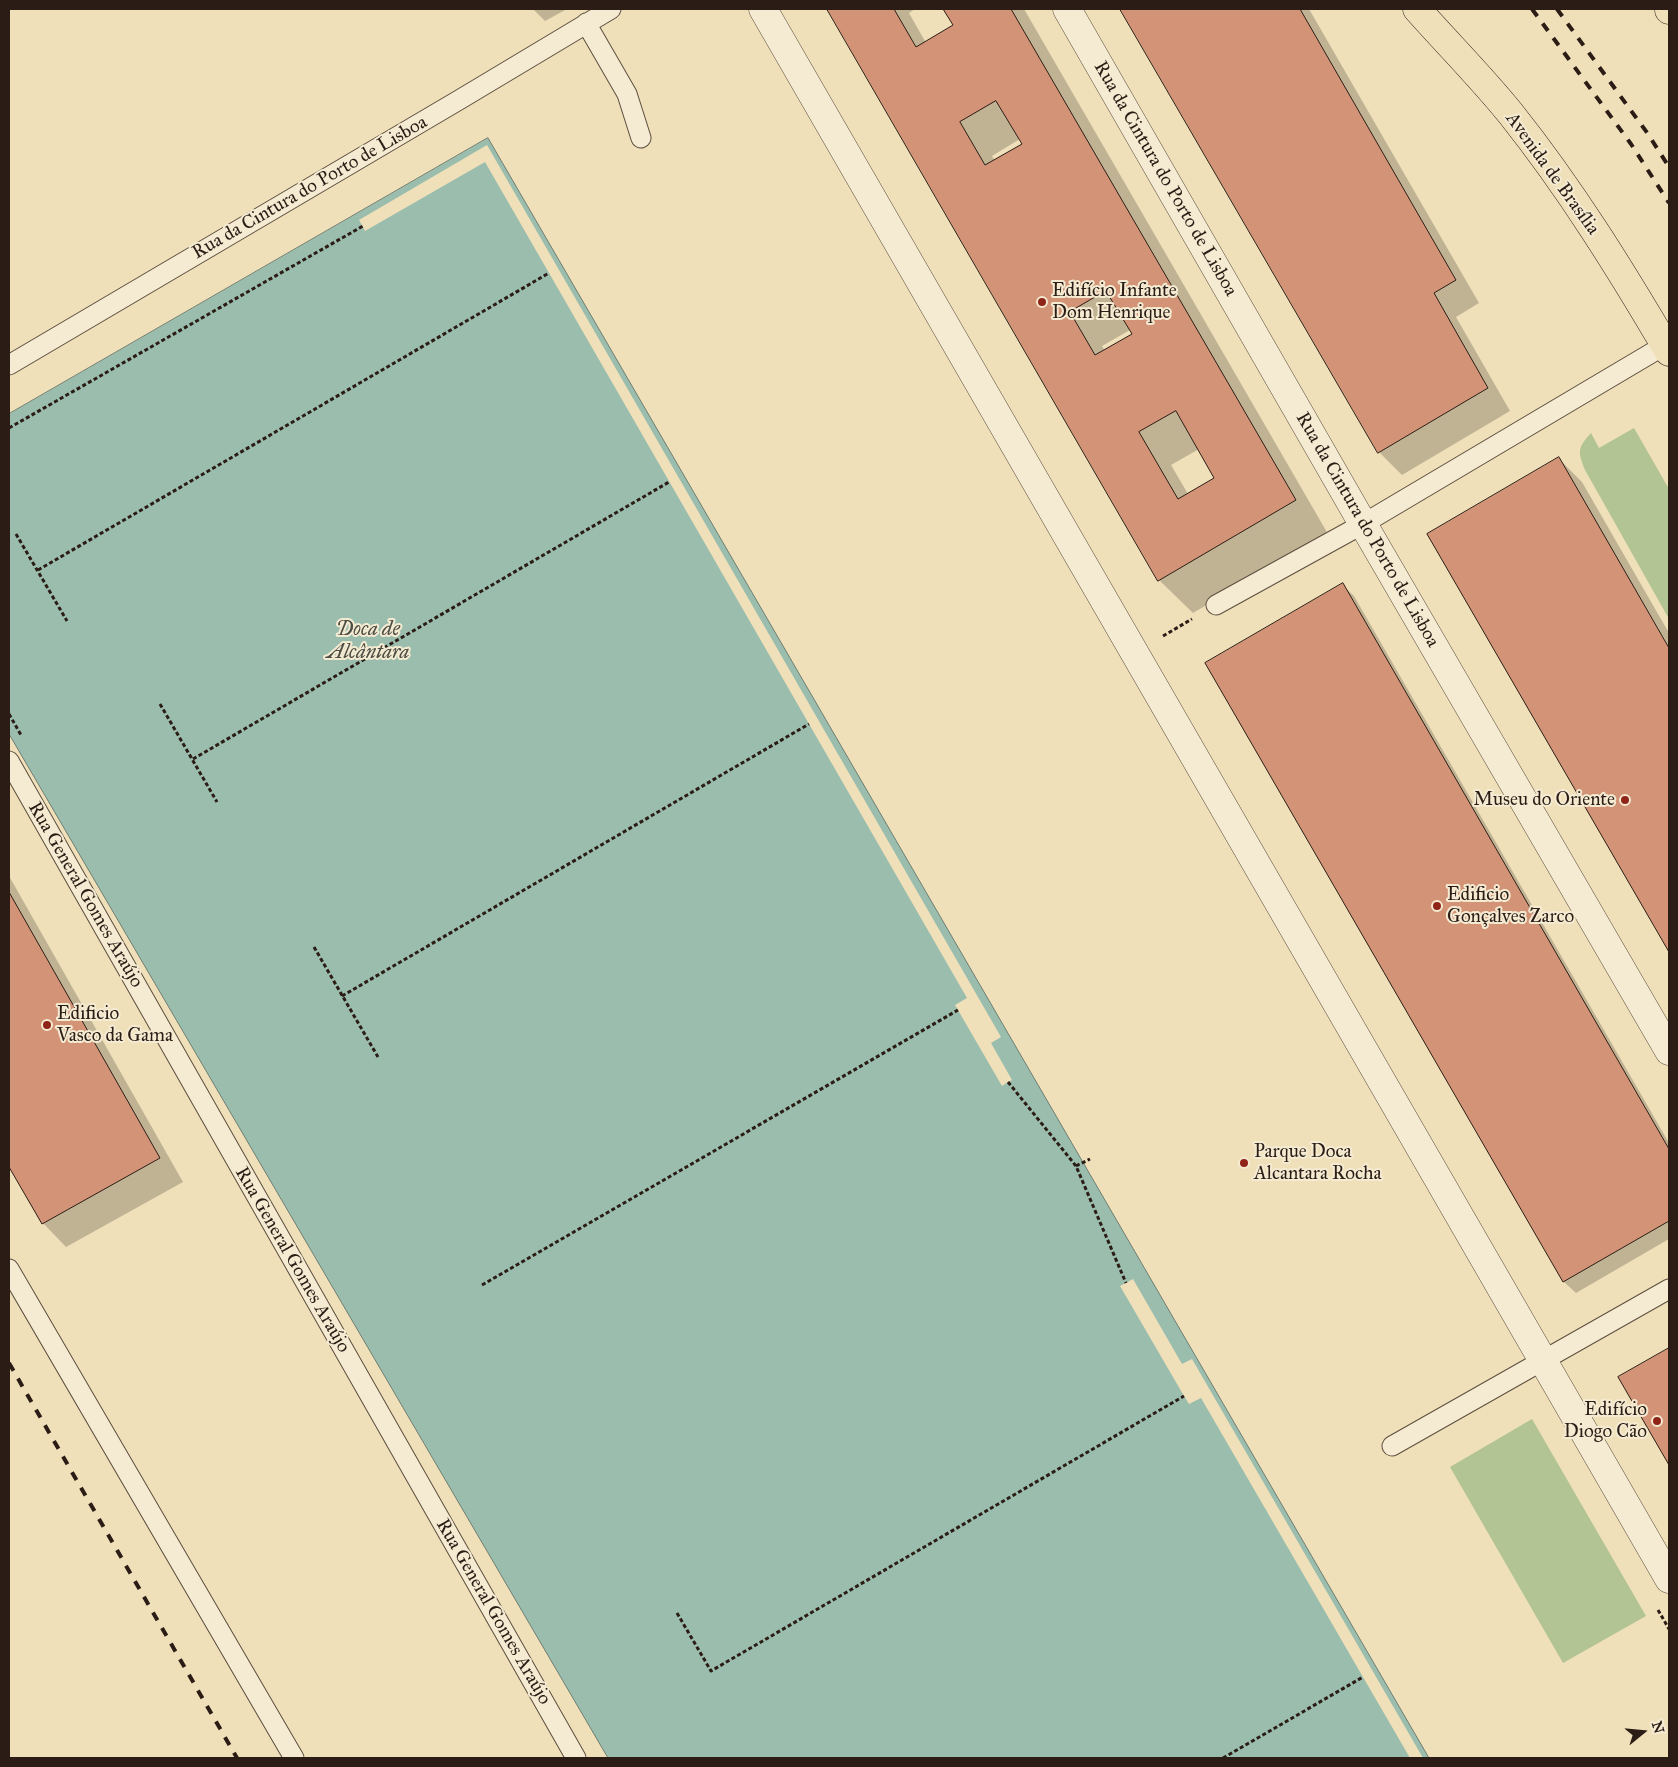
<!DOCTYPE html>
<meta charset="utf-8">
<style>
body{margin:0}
#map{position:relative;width:1678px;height:1767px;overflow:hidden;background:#efe0b9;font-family:"IM FELL Great Primer",serif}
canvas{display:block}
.frame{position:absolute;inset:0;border:10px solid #2b1d16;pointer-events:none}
.north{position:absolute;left:1618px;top:1707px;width:50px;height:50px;-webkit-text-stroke:4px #f5ebd2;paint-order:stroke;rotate:73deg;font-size:14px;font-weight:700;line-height:20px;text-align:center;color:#2b1d16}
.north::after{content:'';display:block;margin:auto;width:18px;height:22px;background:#2b1d16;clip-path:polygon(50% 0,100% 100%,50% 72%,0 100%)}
</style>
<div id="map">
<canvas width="1678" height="1767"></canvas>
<div class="frame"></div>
<div class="north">N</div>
</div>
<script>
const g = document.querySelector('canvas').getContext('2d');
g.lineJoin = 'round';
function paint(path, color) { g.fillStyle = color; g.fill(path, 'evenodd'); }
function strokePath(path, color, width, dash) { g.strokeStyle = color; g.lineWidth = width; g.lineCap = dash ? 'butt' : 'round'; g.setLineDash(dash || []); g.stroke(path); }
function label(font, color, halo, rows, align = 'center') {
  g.font = font + ' "IM FELL Great Primer",serif'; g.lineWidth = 4; g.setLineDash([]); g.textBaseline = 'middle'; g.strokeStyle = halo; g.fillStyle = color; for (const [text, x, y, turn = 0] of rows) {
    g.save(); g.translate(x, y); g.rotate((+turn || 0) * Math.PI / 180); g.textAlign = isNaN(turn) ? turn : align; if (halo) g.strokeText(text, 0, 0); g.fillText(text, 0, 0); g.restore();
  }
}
const green = new Path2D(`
 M 1634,428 L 1669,489 L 1669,619 L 1585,470 C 1578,452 1577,448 1591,433 L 1599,448 Z
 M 1532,1419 L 1646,1616 L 1563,1663 L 1450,1467 Z`);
const water = new Path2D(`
 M 488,138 L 1429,1758 L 608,1758 L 9,734 L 9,414 Z`);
const pier = new Path2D(`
 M 487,145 L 1001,1037 L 991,1043 L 1012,1080 L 1008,1082 L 1002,1086 L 955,1005 L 967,998 L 485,162 L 365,231 L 359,220 Z
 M 1133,1279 L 1182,1364 L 1192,1359 L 1423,1758 L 1410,1758 L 1201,1398 L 1189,1404 L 1184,1396 L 1120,1286 Z`);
const shadow = new Path2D(`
 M 533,9 L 567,9 L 545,21 Z
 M 828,9 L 915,9 L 909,13 L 926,43 L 955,26 L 945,9 L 1024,9 L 1328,534 L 1193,613 L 1159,580 ZM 1020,139 L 1023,144 L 995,161 L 992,156 ZM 1130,330 L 1133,335 L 1105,351 L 1102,346 ZM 1199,449 L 1216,478 L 1188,494 L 1171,465 Z
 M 1122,9 L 1309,9 L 1479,303 L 1456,317 L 1510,411 L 1402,475 L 1379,452 Z
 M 1559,459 L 1582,482 L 1669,633 L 1669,949 L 1429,535 Z
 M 1342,585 L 1354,596 L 1669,1143 L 1669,1239 L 1576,1293 L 1564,1282 L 1207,663 Z
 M 9,876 L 183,1182 L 66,1247 L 43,1223 L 9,1164 Z
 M 1669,1349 L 1669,1462 L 1620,1377 Z`);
const building = new Path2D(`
 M 827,9 L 894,9 L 916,47 L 953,25 L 943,9 L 1011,9 L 1296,500 L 1158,581 ZM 996,101 L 1022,144 L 985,165 L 960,122 ZM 1106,291 L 1132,334 L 1095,355 L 1070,312 ZM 1176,411 L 1214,478 L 1178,499 L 1139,432 Z
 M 1120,9 L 1300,9 L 1456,280 L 1434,293 L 1488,388 L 1378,453 Z
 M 1559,457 L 1669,648 L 1669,952 L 1427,534 Z
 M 1343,583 L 1669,1149 L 1669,1221 L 1563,1282 L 1205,663 Z
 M 9,892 L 160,1158 L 42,1224 L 9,1167 Z
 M 1669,1348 L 1669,1465 L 1618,1377 Z`);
const path = new Path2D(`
 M 9,428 L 363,226
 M 16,534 L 67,621
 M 38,570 L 549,273
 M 1163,636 L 1192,619
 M 160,704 L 217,802
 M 9,714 L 21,735
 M 193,759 L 669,482
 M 314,947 L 378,1057
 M 342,996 L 809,724
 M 1008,1082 L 1076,1166 L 1126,1283
 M 1076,1166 L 1090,1159
 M 482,1285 L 958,1010
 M 1658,1610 L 1669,1629
 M 677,1613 L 711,1671 L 1184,1396
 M 1223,1758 L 1363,1677`);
const lane = new Path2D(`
 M 586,23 L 627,94 L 641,138
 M 9,365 L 459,100 L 611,9
 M 1216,605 L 1363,524 L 1665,345
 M 9,761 L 576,1758
 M 9,1269 L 294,1758
 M 1392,1446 L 1669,1289`);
const street = new Path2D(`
 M 763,9 L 1669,1579
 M 1067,9 L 1363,524 L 1669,1051`);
const primary = new Path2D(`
 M 1417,9 C 1448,44 1482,78 1511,114 C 1570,188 1621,270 1669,352
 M 1669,9 L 1669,10`);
const rail = new Path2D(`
 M 1532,9 L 1631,144 L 1669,203
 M 1557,9 L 1648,134 L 1669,167
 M 9,1363 L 237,1758`);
const markers = [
 [1042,302,5,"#8f2418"],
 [1625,800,5,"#8f2418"],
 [1437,906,5,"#8f2418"],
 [47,1025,5,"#8f2418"],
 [1244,1163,5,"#8f2418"],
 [1657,1421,5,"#8f2418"]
];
const streetNames = [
 ["Avenida de Brasília",1552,174,54],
 ["Rua da Cintura do Porto de Lisboa",1165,179,60],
 ["Rua da Cintura do Porto de Lisboa",310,188,-30],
 ["Rua da Cintura do Porto de Lisboa",1367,530,60],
 ["Rua General Gomes Araújo",85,895,60],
 ["Rua General Gomes Araújo",292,1260,60],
 ["Rua General Gomes Araújo",493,1612,60]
];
const poiNames = [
 ["Edifício Infante",1052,291],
 ["Dom Henrique",1052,313],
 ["Museu do Oriente",1615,800,"right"],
 ["Edificio",1447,895],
 ["Gonçalves Zarco",1447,917],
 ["Edificio",57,1014],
 ["Vasco da Gama",57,1036],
 ["Parque Doca",1254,1152],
 ["Alcantara Rocha",1254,1174],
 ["Edifício",1647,1410,"right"],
 ["Diogo Cão",1647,1432,"right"]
];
const waterNames = [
 ["Doca de",368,630],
 ["Alcântara",368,653]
];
paint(green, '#b2c394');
paint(water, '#9abdae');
strokePath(water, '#6e7d71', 1);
paint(pier, '#efe0b9');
paint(shadow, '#0003');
paint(building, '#d29377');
strokePath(building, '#2b1d16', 1);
strokePath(lane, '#5c4e3f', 21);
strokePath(street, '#5c4e3f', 29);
strokePath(primary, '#2b1d16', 29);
strokePath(path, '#2b1d16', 3, [4, 2.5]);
strokePath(lane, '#f5ebd2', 19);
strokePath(street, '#f5ebd2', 28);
strokePath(primary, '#efe0b9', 28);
strokePath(rail, '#2b1d16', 4, [9, 9]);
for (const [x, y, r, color] of markers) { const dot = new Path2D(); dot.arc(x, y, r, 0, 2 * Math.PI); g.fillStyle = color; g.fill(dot); strokePath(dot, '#f5ebd2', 2); }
label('19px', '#2b1d16', '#f5ebd2', streetNames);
label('19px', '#2b1d16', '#f5ebd2', poiNames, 'left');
label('italic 20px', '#4c4d44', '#f5ebd2', waterNames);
</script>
